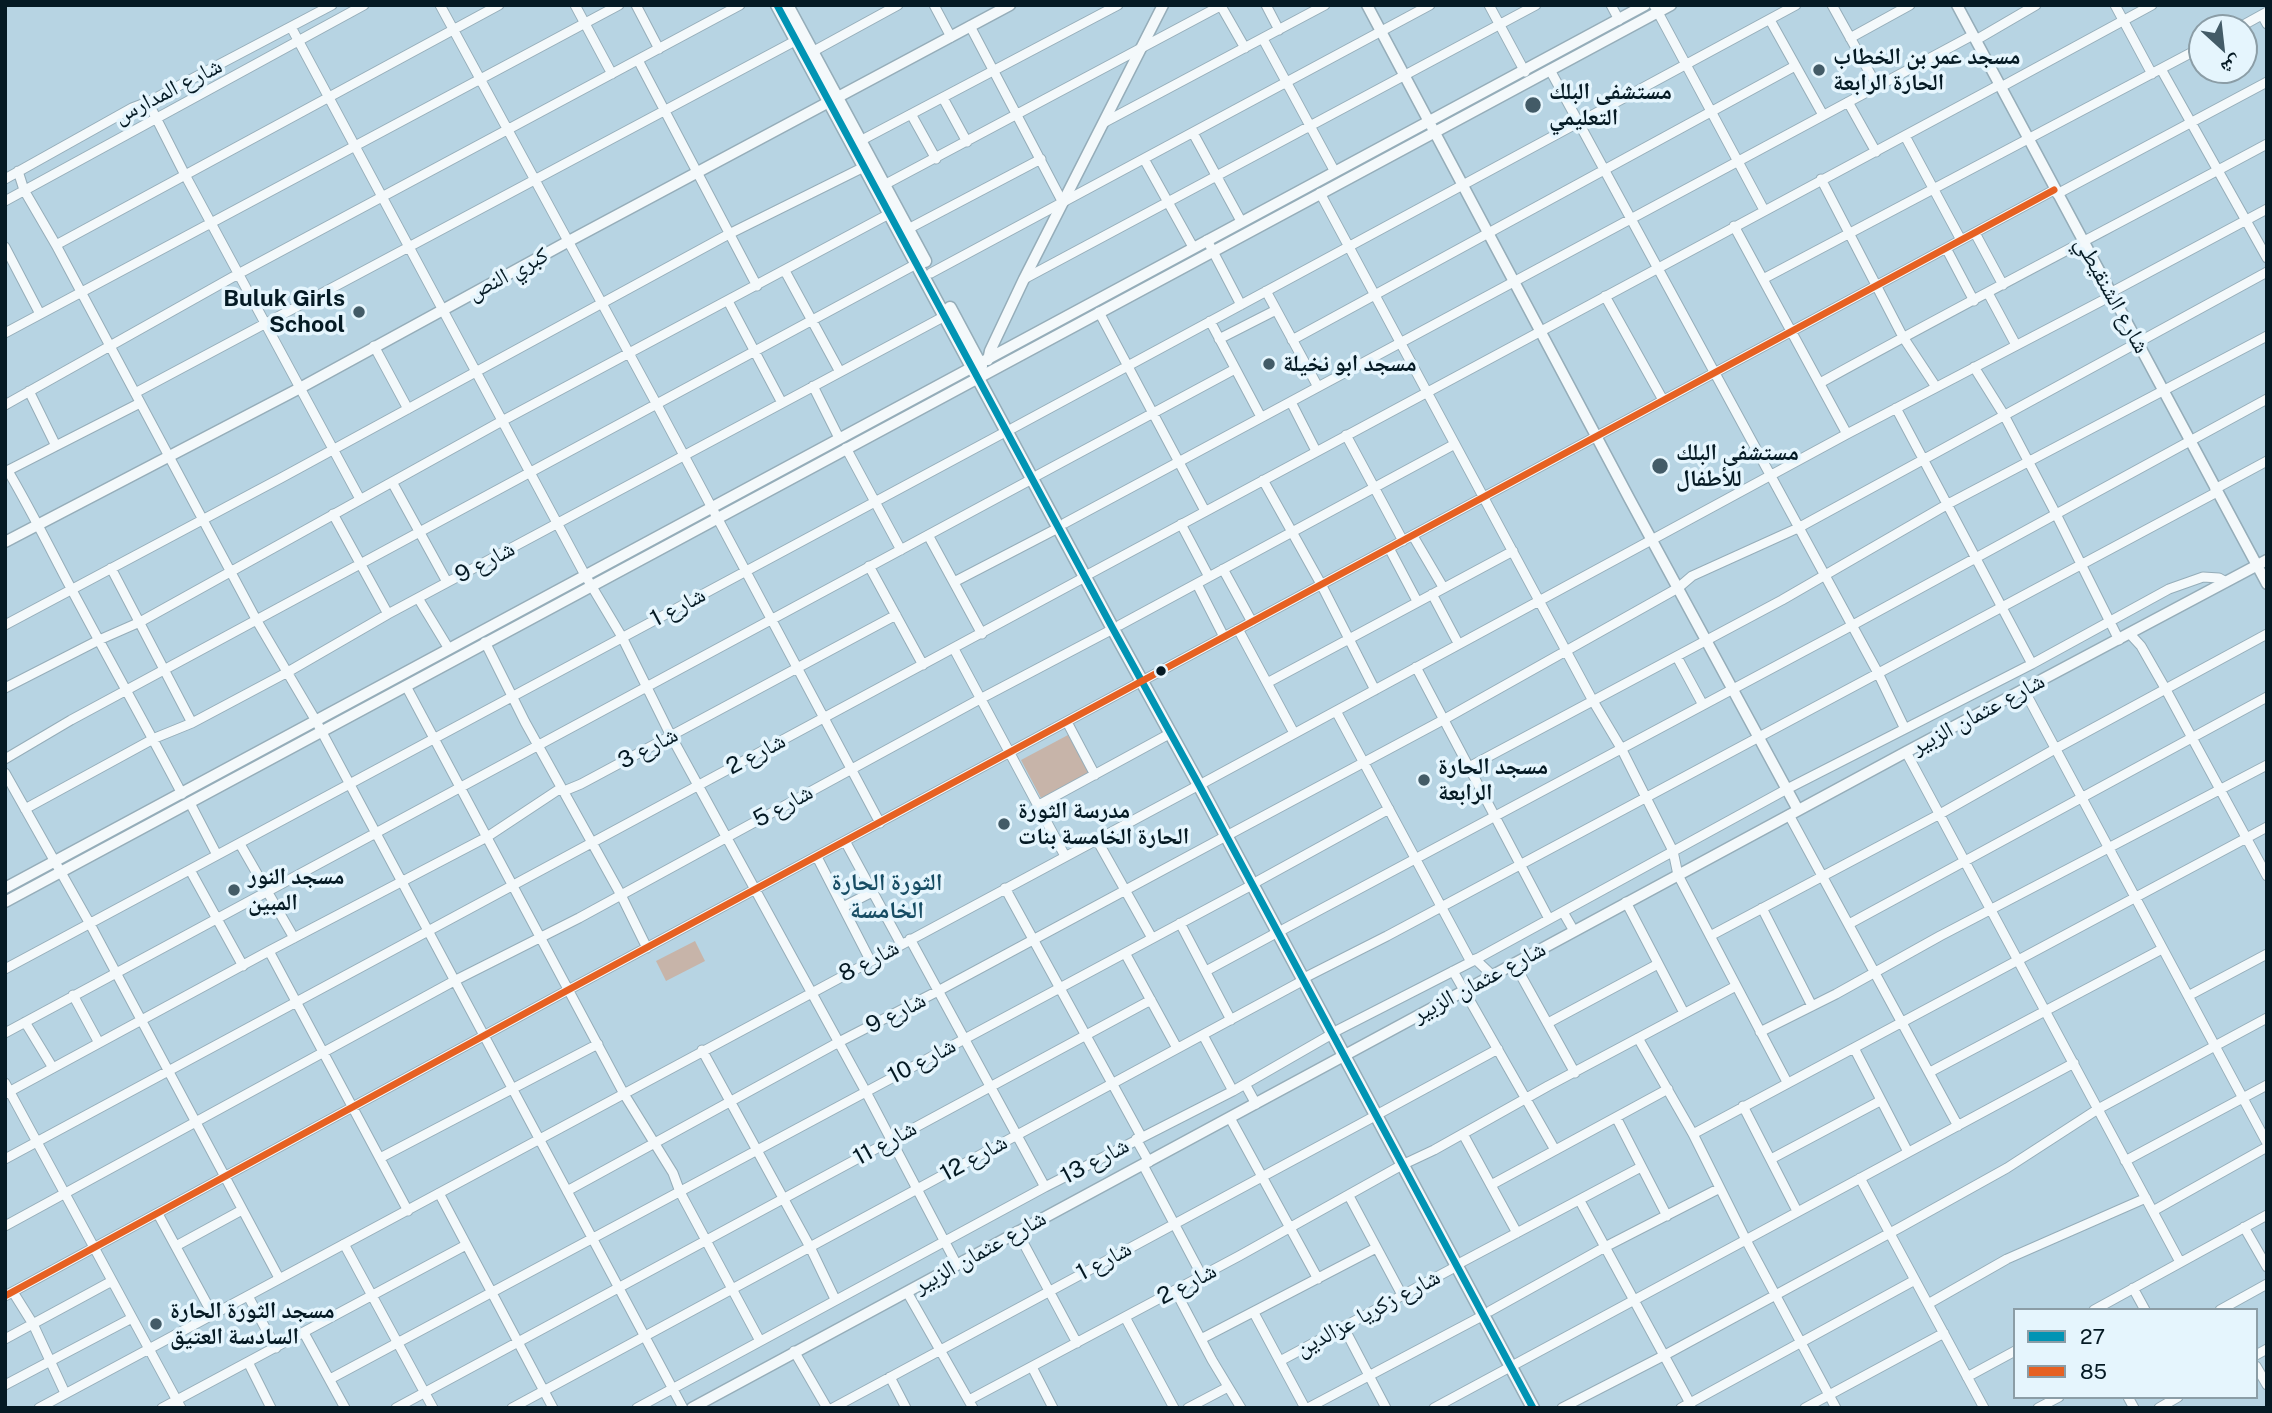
<!DOCTYPE html>
<meta charset="utf-8">
<style>
body{margin:0}
#map{position:relative;width:2272px;height:1413px;overflow:hidden;background:#b7d4e3;font-family:"Public Sans","Noto Naskh Arabic",sans-serif}
canvas{display:block}
.frame{position:absolute;inset:0;border:7px solid #051a24;pointer-events:none}
.legend{position:absolute;left:2013px;top:1308px;width:245px;height:91px;box-sizing:border-box;background:#e5f5fd;border:2px solid #8b9da6;margin:0;padding:9px 12px;list-style:none;font-size:21px;color:#051a24}
.legend li{display:flex;align-items:center;gap:14px;height:35px}
.legend b{width:35px;border:2px solid #8b9da6}
.north{position:absolute;left:2188px;top:14px;width:70px;height:70px;box-sizing:border-box;background:#e5f5fd;border:2px solid #8b9da6;border-radius:50%;rotate:153deg;font-size:19px;font-weight:700;line-height:28px;text-align:center;color:#051a24}
.north::after{content:'';display:block;margin:auto;width:24px;height:32px;background:#435b67;clip-path:polygon(50% 0,100% 100%,50% 72%,0 100%)}
</style>
<div id="map">
<canvas width="2272" height="1413"></canvas>
<div class="frame"></div>
<ul class="legend">
<li><b style="height:9px;background:#0194b4"></b>27</li>
<li><b style="height:9px;background:#e66122"></b>85</li>
</ul>
<div class="north">ش</div>
</div>
<script>
const g = document.querySelector('canvas').getContext('2d');
g.lineJoin = 'round';
function paint(path, color) { g.fillStyle = color; g.fill(path, 'evenodd'); }
function strokePath(path, color, width, dash) { g.strokeStyle = color; g.lineWidth = width; g.lineCap = dash ? 'butt' : 'round'; g.setLineDash(dash || []); g.stroke(path); }
function label(font, color, halo, rows, align = 'center') {
  g.font = font + ' "Public Sans","Noto Naskh Arabic",sans-serif'; g.lineWidth = 7; g.setLineDash([]); g.textBaseline = 'middle'; g.strokeStyle = halo; g.fillStyle = color; for (const [text, x, y, turn = 0] of rows) {
    g.save(); g.translate(x, y); g.rotate((+turn || 0) * Math.PI / 180); g.textAlign = isNaN(turn) ? turn : align; if (halo) g.strokeText(text, 0, 0); g.fillText(text, 0, 0); g.restore();
  }
}
const green = new Path2D(`
 M 1068,735 L 1089,773 L 1041,798 L 1021,760 Z
 M 695,941 L 705,961 L 666,981 L 656,961 Z`);
const minor = new Path2D(`
 M 440,5 L 656,403 L 880,823
 M 575,5 L 612,74
 M 636,5 L 659,49
 M 934,5 L 951,37
 M 1266,5 L 1279,30
 M 1489,5 L 1525,72
 M 1611,5 L 1619,20
 M 1654,5 L 1764,210
 M 1832,5 L 1877,86
 M 2115,5 L 2152,74
 M 1221,6 L 1245,48
 M 2262,15 L 2267,24
 M 1770,20 L 1823,115
 M 970,26 L 1063,203
 M 291,27 L 585,575 L 622,637 L 671,736 L 866,1092 L 957,1265
 M 2238,28 L 2267,12
 M 1850,38 L 1910,5
 M 1263,39 L 1335,172
 M 1976,40 L 2036,5
 M 812,52 L 898,5
 M 638,60 L 757,286
 M 2161,69 L 2267,258
 M 1550,70 L 1878,673 L 1904,727
 M 2001,87 L 2152,5
 M 943,98 L 967,142
 M 148,102 L 184,173 L 360,499
 M 1848,102 L 1876,152
 M 911,114 L 936,159
 M 1105,122 L 1325,5
 M 1193,133 L 1241,221
 M 1905,136 L 1961,240
 M 860,141 L 1118,5
 M 1144,159 L 1193,247
 M 18,171 L 24,190 L 56,245 L 257,621 L 316,721 L 683,1408
 M 5,179 L 132,108 L 148,102 L 332,5
 M 1821,179 L 1903,337 L 1936,387
 M 884,185 L 1222,5
 M 1320,193 L 1593,701 L 1621,748 L 1673,851 L 1678,875 L 1787,1082
 M 2057,194 L 2267,82
 M 5,201 L 364,5
 M 1734,226 L 1847,434
 M 908,229 L 1041,159
 M 1975,233 L 2003,285
 M 1207,240 L 1241,305
 M 56,245 L 499,5
 M 5,247 L 40,314
 M 1946,248 L 1974,301
 M 785,271 L 840,372
 M 931,273 L 1430,5
 M 1024,279 L 1536,5
 M 1763,279 L 2202,47
 M 1266,291 L 1318,387
 M 1988,293 L 2016,345
 M 2110,293 L 2267,209
 M 1605,296 L 1663,400
 M 728,301 L 782,403
 M 1099,312 L 1205,511
 M 1210,321 L 1261,417
 M 5,333 L 619,5
 M 1219,339 L 1276,310
 M 1292,340 L 1795,66
 M 374,346 L 408,409
 M 1974,367 L 2004,415 L 2056,514 L 2119,640
 M 1820,383 C 1968,301 2118,224 2267,144
 M 813,386 L 839,438
 M 29,391 L 56,446
 M 135,393 L 795,41
 M 1291,402 L 1316,451
 M 5,405 L 240,273 L 740,5
 M 1896,408 L 2032,664
 M 1013,428 L 1796,5
 M 1346,435 L 1403,541
 M 846,448 L 901,550
 M 8,471 C 34,515 56,561 81,607 C 114,669 149,731 182,794
 M 5,472 L 140,403
 M 1038,475 L 1235,369
 M 1263,480 L 1321,584 L 1375,690
 M 392,482 L 447,582
 M 2215,489 L 2267,461
 M 333,514 L 388,614
 M 1065,523 L 1973,35
 M 1181,524 L 1209,577
 M 928,535 L 982,634
 M 1413,536 L 1443,587
 M 1389,548 L 1417,601
 M 869,566 L 923,665
 M 111,568 L 192,723
 M 1223,569 L 1252,622
 M 1091,573 L 1999,85
 M 954,582 L 1058,528
 M 1197,584 L 1224,637
 M 1432,594 L 1458,643
 M 418,598 L 449,649
 M 5,625 L 281,478 L 729,234 L 864,167
 M 1120,625 L 1455,444
 M 1238,629 L 1294,733
 M 2130,634 L 2141,646 L 2165,688 L 2267,876
 M 485,642 L 525,722 L 621,895 L 647,948
 M 954,649 L 1065,856
 M 1677,657 L 1703,705
 M 1416,667 L 1549,919
 M 1267,683 L 1513,551
 M 406,686 L 624,1094 L 673,1173 L 680,1192 L 760,1341
 M 5,688 L 99,640 L 140,622 L 502,421 L 889,214
 M 2024,690 L 2267,1143
 M 1336,711 L 1471,962
 M 1067,722 L 1095,775
 M 1906,752 L 2180,1262
 M 5,759 L 71,720 L 920,262
 M 1467,768 L 1782,600 L 1948,504 L 2267,336
 M 5,773 L 90,924 L 279,1278
 M 1205,782 L 1847,434 L 2111,296
 M 190,803 L 217,855
 M 1037,806 L 1171,733
 M 25,809 L 155,738 L 192,723 L 286,673 L 388,614 L 945,316
 M 1789,815 L 1958,1126
 M 1232,833 L 1443,720 L 1678,588 L 1692,576 L 1798,528 L 2267,272
 M 1097,840 L 1152,938
 M 845,841 L 901,944
 M 240,844 L 294,938
 M 817,857 L 870,960
 M 190,870 L 243,966
 M 1258,881 L 1389,809
 M 1005,888 L 1141,1136
 M 1626,902 L 1684,1013
 M 843,907 L 872,892
 M 1762,908 L 1812,1006
 M 1563,912 L 1574,931
 M 1180,923 L 1231,1020
 M 1849,924 L 2267,697
 M 1284,929 L 1851,626 L 2267,399
 M 1710,936 L 1940,814 L 2055,749 L 2267,634
 M 910,939 L 1045,1187
 M 269,951 L 408,1211
 M 1125,953 L 1177,1048
 M 1475,959 L 1492,975
 M 1514,963 L 1575,1073
 M 5,969 L 1007,431
 M 1206,971 L 1278,932
 M 1453,971 L 1555,1150
 M 1308,976 L 1387,936 L 2217,492
 M 73,995 L 99,1043
 M 2188,996 L 2267,954
 M 25,1022 L 53,1068
 M 1548,1023 L 1658,964
 M 1338,1030 L 1471,962 L 1787,789 L 2032,664 L 2169,589 L 2203,577 L 2219,578 L 2226,582
 M 1760,1032 L 1836,994 L 1940,936 L 2267,765
 M 5,1033 L 1032,479
 M 1203,1035 L 1233,1091
 M 1638,1038 L 1693,1134 L 1746,1240 L 1836,1408
 M 1854,1048 L 1908,1152
 M 702,1050 L 810,1247 L 835,1299
 M 1930,1072 L 2162,949
 M 5,1083 L 181,1408
 M 1245,1084 L 1256,1104
 M 5,1094 L 269,951 L 487,837 L 558,790 L 564,791 L 581,784 L 896,615
 M 1743,1106 L 1797,1211
 M 1382,1112 L 1498,1049
 M 1230,1118 L 1318,1279
 M 1617,1119 L 1667,1216
 M 1463,1134 L 1517,1233
 M 1693,1134 L 2267,827
 M 1136,1139 L 1149,1162
 M 380,1158 L 598,1044
 M 5,1159 L 1085,577
 M 1771,1159 L 1880,1101
 M 2125,1161 L 2267,1085
 M 1143,1165 L 1202,1276
 M 1860,1178 L 1984,1408
 M 1491,1185 L 1668,1089
 M 567,1191 L 839,1042 L 938,991 L 1226,836
 M 439,1193 L 553,1408
 M 1349,1196 L 1402,1295
 M 1580,1201 L 1691,1405
 M 2153,1211 L 2267,1147
 M 158,1214 L 213,1315
 M 5,1226 L 454,981 L 579,918 L 980,699 L 1113,629
 M 2244,1227 L 2267,1267
 M 1017,1231 L 1077,1343
 M 344,1244 L 433,1408
 M 176,1246 L 242,1210
 M 1462,1262 L 1641,1167
 M 2133,1288 L 2145,1310
 M 1175,1290 L 1212,1360 L 1241,1408
 M 13,1292 L 33,1324 L 65,1393
 M 907,1292 L 973,1408
 M 5,1296 L 568,990 L 2054,190
 M 248,1296 L 276,1348
 M 1928,1304 L 2007,1259 L 2146,1198
 M 2094,1310 L 2267,1215
 M 2220,1310 L 2267,1284
 M 1490,1311 L 1605,1247 L 1720,1188
 M 1254,1313 L 1305,1408
 M 1125,1317 L 1174,1408
 M 1343,1326 L 1386,1408
 M 304,1333 L 345,1408
 M 5,1339 L 112,1281
 M 1201,1339 L 1376,1248
 M 794,1351 L 827,1408
 M 2256,1355 L 2267,1349
 M 1280,1361 L 1457,1266
 M 248,1362 L 271,1408
 M 2256,1366 L 2267,1385
 M 1032,1367 L 1053,1408
 M 890,1377 L 906,1408
 M 1967,1377 L 2015,1351
 M 330,1379 L 1252,885
 M 5,1385 L 132,1318
 M 2128,1397 L 2134,1408
 M 969,1400 L 1239,1256 L 1402,1165 L 1434,1150 L 1548,1086 L 1736,986
 M 39,1408 L 1199,785
 M 162,1408 L 466,1245
 M 396,1408 L 1151,1000
 M 512,1408 L 1304,980
 M 637,1408 L 1045,1187 L 1233,1091 L 1332,1034
 M 833,1408 L 1375,1116
 M 1188,1408 L 1228,1387
 M 1308,1408 L 1484,1315
 M 1434,1408 L 2074,1063
 M 1562,1408 L 1665,1355 L 1901,1227 L 2007,1168 L 2098,1109 L 2267,1018
 M 1681,1408 L 1915,1280
 M 1805,1408 L 1944,1333
 M 2038,1408 L 2059,1397
 M 2159,1408 L 2178,1397`);
const tertiary = new Path2D(`
 M 1367,5 L 1629,498 L 1798,810
 M 1957,5 L 2267,584
 M 988,360 L 990,351 L 1024,279 L 1163,5
 M 5,542 L 300,388 L 569,241 L 1010,5
 M 5,888 L 1645,5
 M 5,902 L 1671,5
 M 692,1408 L 1906,752 L 2267,560`);
const secondary = new Path2D(`
 M 777,5 L 1113,629 L 1199,785 L 1533,1408
 M 787,5 L 925,261
 M 950,308 L 981,366`);
const bus1 = new Path2D(`
 M 777,5 L 1113,629 L 1199,785 L 1533,1408`);
const bus2 = new Path2D(`
 M 5,1296 L 568,990 L 2054,190`);
const markers = [
 [1819,70,7,"#435b67"],
 [1533,105,9,"#435b67"],
 [359,312,7,"#435b67"],
 [1269,364,7,"#435b67"],
 [1660,466,9,"#435b67"],
 [1161,671,6,"#051a24"],
 [1424,780,7,"#435b67"],
 [1004,824,7,"#435b67"],
 [234,890,7,"#435b67"],
 [156,1324,7,"#435b67"]
];
const poiNames = [
 ["مسجد عمر بن الخطاب",1833,57],
 ["الحارة الرابعة",1833,83],
 ["مستشفى البلك",1549,92],
 ["التعليمي",1549,118],
 ["Buluk Girls",345,299,"right"],
 ["School",345,325,"right"],
 ["مسجد ابو نخيلة",1283,364],
 ["مستشفى البلك",1676,453],
 ["للأطفال",1676,479],
 ["مسجد الحارة",1438,767],
 ["الرابعة",1438,793],
 ["مدرسة الثورة",1018,811],
 ["الحارة الخامسة بنات",1018,837],
 ["مسجد النور",248,877],
 ["المبين",248,903],
 ["مسجد الثورة الحارة",170,1311],
 ["السادسة العتيق",170,1337]
];
const streetNames = [
 ["شارع المدارس",168,91,-27],
 ["كبري النص",508,274,-28],
 ["شارع الشنقيطي",2112,295,61],
 ["شارع 9",485,562,-28],
 ["شارع 1",678,607,-28],
 ["شارع عثمان الزبير",1978,714,-28],
 ["شارع 3",648,748,-28],
 ["شارع 2",756,754,-28],
 ["شارع 5",783,806,-29],
 ["شارع 8",869,961,-28],
 ["شارع عثمان الزبير",1479,982,-28],
 ["شارع 9",896,1013,-27],
 ["شارع 10",922,1061,-28],
 ["شارع 11",885,1143,-29],
 ["شارع 12",974,1158,-29],
 ["شارع 13",1095,1161,-28],
 ["شارع عثمان الزبير",980,1252,-29],
 ["شارع 1",1104,1261,-28],
 ["شارع 2",1187,1284,-28],
 ["شارع زكريا عزالدين",1368,1313,-28]
];
const neighbourhoodNames = [
 ["الثورة الحارة",887,883],
 ["الخامسة",887,911]
];
paint(green, '#c7b4a9');
strokePath(minor, '#95adb9', 11);
strokePath(tertiary, '#95adb9', 13);
strokePath(secondary, '#95adb9', 15);
strokePath(minor, '#f4f9fb', 9);
strokePath(tertiary, '#f4f9fb', 10);
strokePath(secondary, '#f4f9fb', 12);
strokePath(bus1, '#0194b4', 7);
strokePath(bus2, '#e66122', 7);
for (const [x, y, r, color] of markers) { const dot = new Path2D(); dot.arc(x, y, r, 0, 2 * Math.PI); g.fillStyle = color; g.fill(dot); strokePath(dot, '#e5f5fd', 2.5); }
label('bold 23px', '#051a24', '#e5f5fd', poiNames, 'left');
label('23px', '#051a24', '#e5f5fd', streetNames);
label('bold 24px', '#174d64', '#e5f5fd', neighbourhoodNames);
</script>
